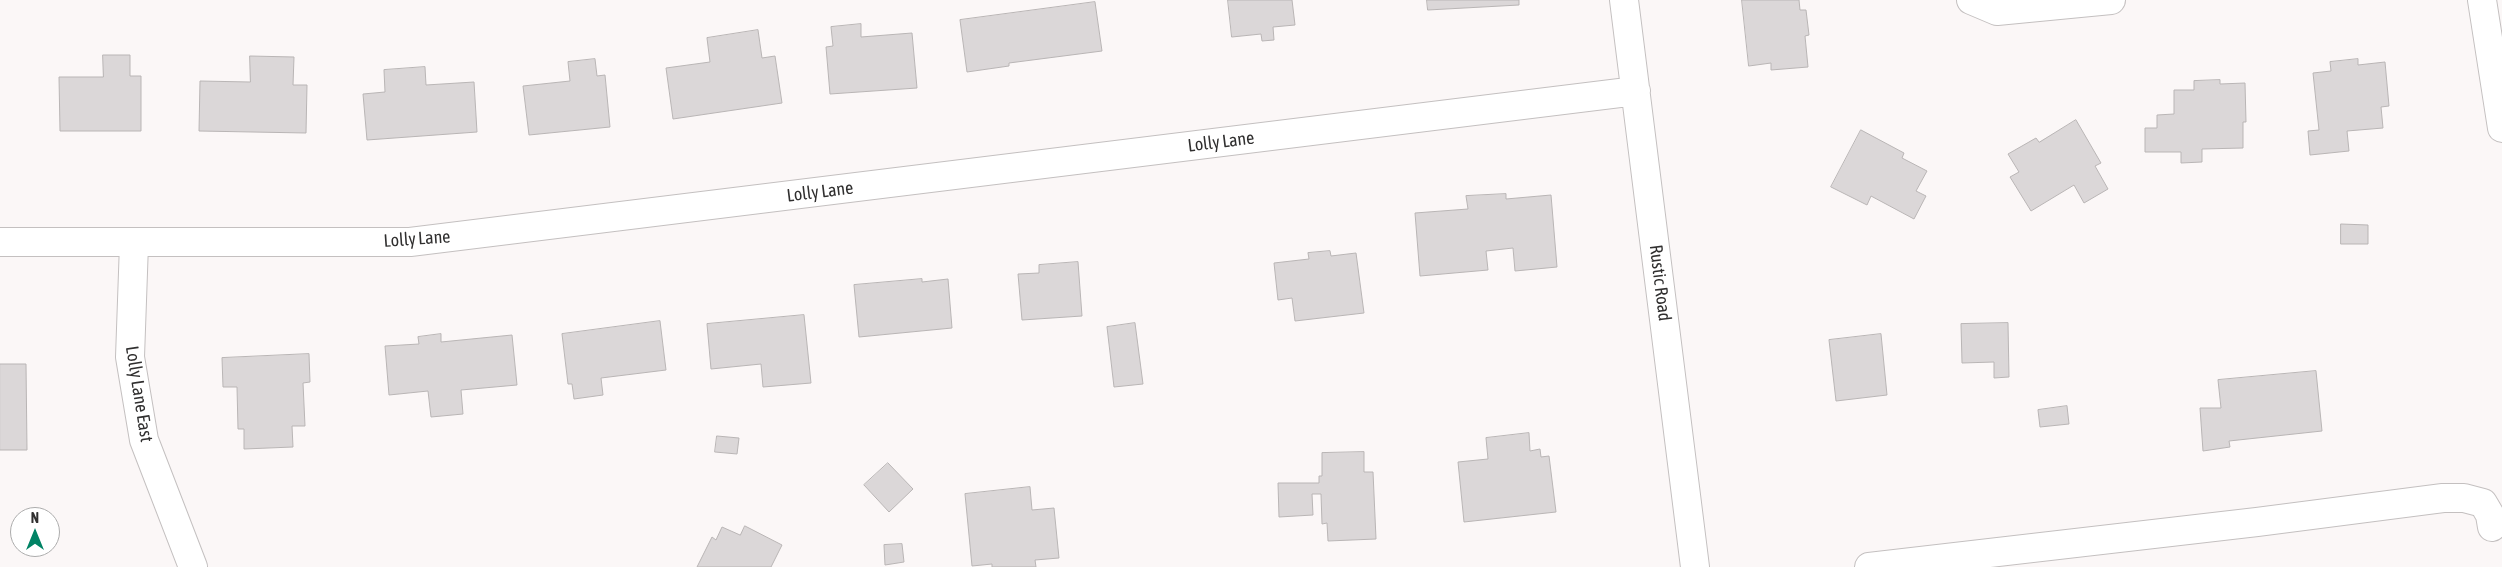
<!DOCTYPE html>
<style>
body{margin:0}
#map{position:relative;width:2502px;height:567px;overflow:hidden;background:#fbf7f7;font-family:"Asap Condensed",sans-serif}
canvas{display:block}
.north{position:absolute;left:10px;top:507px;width:50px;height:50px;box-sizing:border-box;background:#fff;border:1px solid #acacac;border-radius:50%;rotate:0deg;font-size:14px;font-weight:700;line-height:20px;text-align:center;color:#302f2f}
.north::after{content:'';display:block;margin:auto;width:18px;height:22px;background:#018365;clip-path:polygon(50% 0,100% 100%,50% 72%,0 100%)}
</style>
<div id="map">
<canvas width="2502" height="567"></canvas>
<div class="north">N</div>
</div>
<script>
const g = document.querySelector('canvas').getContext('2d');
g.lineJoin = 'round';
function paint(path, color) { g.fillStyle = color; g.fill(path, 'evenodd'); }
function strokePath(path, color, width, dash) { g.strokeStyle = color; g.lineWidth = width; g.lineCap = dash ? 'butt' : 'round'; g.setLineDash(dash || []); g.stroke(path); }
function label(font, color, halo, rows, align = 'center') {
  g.font = font + ' "Asap Condensed",sans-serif'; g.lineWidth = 4; g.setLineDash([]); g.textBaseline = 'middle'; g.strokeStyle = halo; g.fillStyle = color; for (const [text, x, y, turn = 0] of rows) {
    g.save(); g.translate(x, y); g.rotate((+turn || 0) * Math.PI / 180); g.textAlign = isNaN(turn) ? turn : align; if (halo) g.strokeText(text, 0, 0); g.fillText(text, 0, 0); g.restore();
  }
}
const building = new Path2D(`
 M 1228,0 L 1292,0 L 1295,25 L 1273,27 L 1274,40 L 1262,41 L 1261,34 L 1232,37 Z
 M 1427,0 L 1519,0 L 1519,5 L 1428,10 Z
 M 1742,0 L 1799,0 L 1800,10 L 1806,10 L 1809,35 L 1805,36 L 1808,67 L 1771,70 L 1771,63 L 1749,66 Z
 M 1095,2 L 1102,51 L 1009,63 L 1009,66 L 967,72 L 960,20 Z
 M 861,24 L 861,37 L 912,33 L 917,88 L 830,94 L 826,47 L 833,46 L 831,27 Z
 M 758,30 L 762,58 L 775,56 L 782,103 L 673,119 L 666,68 L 710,62 L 707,38 Z
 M 103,55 L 130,55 L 130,76 L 141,76 L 141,131 L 60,131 L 59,77 L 103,77 Z
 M 250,56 L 294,57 L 293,85 L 307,85 L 306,133 L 199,131 L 200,81 L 250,82 Z
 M 595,59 L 597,76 L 605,75 L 610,127 L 529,135 L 523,86 L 570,81 L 568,62 Z
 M 2358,59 L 2358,65 L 2385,62 L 2389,106 L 2381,107 L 2383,128 L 2347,131 L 2349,151 L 2310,155 L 2308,131 L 2319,130 L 2313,73 L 2331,71 L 2330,62 Z
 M 425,67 L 426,85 L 474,82 L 477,132 L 367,140 L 363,94 L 385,92 L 384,70 Z
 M 2220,80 L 2220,84 L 2245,83 L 2246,122 L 2243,122 L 2243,148 L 2202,149 L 2202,162 L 2181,163 L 2181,152 L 2145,152 L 2145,128 L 2157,128 L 2157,115 L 2174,114 L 2174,90 L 2194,90 L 2194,81 Z
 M 2076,120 L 2101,163 L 2095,166 L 2108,189 L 2084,203 L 2074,185 L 2031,211 L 2010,177 L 2019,172 L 2008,154 L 2036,138 L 2039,142 Z
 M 1861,130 L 1904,153 L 1902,158 L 1927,171 L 1916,191 L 1926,196 L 1914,219 L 1871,196 L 1867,205 L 1831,187 Z
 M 1506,194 L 1506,199 L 1551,195 L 1557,267 L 1515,271 L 1513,248 L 1486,251 L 1488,270 L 1420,276 L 1415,213 L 1468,209 L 1466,196 Z
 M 2341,224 L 2368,225 L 2368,244 L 2341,244 Z
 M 1330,251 L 1331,256 L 1356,253 L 1364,313 L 1295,321 L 1292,298 L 1278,300 L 1274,263 L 1309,259 L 1308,253 Z
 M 1078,262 L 1082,316 L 1022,320 L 1018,274 L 1039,273 L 1039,265 Z
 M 922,279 L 922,282 L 948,279 L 952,328 L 859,337 L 854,285 Z
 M 804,315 L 811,383 L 763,387 L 761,364 L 711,369 L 707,324 Z
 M 660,321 L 666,370 L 601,378 L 603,395 L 574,399 L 572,384 L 568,384 L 562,334 Z
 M 1135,323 L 1143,384 L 1114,387 L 1107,327 Z
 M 2008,323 L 2009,377 L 1994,378 L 1994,362 L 1962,363 L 1961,324 Z
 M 441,334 L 441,342 L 512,335 L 517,385 L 461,390 L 463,414 L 431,417 L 428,391 L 389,395 L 385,346 L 419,344 L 418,337 Z
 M 1881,334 L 1887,395 L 1836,401 L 1829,340 Z
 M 309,354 L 310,382 L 303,383 L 305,426 L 292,426 L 293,447 L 244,449 L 244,429 L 238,429 L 237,387 L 223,387 L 222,358 Z
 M 0,364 L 26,364 L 27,450 L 0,450 Z
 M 2316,371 L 2322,431 L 2229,441 L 2230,447 L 2203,451 L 2200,408 L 2221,408 L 2218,380 Z
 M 2067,406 L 2069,424 L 2040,427 L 2038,410 Z
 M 1529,433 L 1530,451 L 1540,449 L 1541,457 L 1549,456 L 1556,512 L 1464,522 L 1458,462 L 1488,459 L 1486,438 Z
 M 717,436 L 739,438 L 737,454 L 715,452 Z
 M 1364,452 L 1364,472 L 1373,472 L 1376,539 L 1328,541 L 1327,523 L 1322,524 L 1321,494 L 1312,494 L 1313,515 L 1279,517 L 1278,483 L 1319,483 L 1319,476 L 1322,476 L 1322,453 Z
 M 888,463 L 913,489 L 889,512 L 864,485 Z
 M 1030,487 L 1032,510 L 1054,508 L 1059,558 L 1035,560 L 1036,567 L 992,567 L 992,564 L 972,566 L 965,494 Z
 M 745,526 L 782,545 L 771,567 L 697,567 L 712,537 L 716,540 L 722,527 L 740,535 Z
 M 902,544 L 904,562 L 885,565 L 884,545 Z`);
const minor = new Path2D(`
 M 1624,0 L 1695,567
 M 1971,0 L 1997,11 L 2111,0
 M 2482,0 L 2502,128
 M 0,242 L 410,242 L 1636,91
 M 134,244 L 130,357 L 144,440 L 193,567
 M 1869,567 L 2257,522 L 2443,498 L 2464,498 L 2483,503 L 2490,515 L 2492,527`);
const streetNames = [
 ["Lolly Lane",1221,142,-7],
 ["Lolly Lane",820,192,-7],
 ["Lolly Lane",417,239,-4],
 ["Rustic Road",1660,283,83],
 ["Lolly Lane East",139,394,81]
];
paint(building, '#dbd7d8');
strokePath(building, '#b9b5b5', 1);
strokePath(minor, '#c4c0c0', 30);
strokePath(minor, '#fff', 28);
label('18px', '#302f2f', '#fff', streetNames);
</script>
